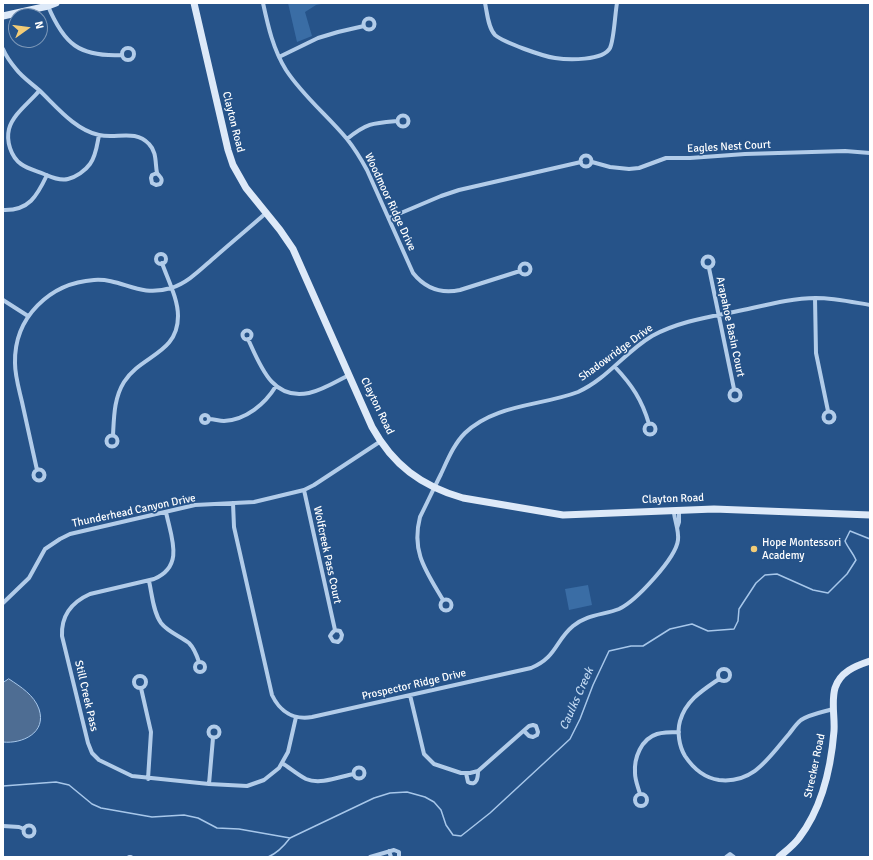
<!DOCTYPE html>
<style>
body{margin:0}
#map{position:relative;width:873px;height:860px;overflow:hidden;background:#265389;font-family:Signika,sans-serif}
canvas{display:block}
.frame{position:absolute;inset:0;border:4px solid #fff;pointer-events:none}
.north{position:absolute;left:8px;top:8px;width:40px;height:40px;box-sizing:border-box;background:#265389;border:1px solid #7d98b8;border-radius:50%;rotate:76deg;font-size:11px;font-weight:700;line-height:16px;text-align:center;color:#fff}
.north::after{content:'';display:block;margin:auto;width:14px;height:18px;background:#f2cc77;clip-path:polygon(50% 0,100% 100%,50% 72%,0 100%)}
</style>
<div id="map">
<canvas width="873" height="860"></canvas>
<div class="frame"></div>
<div class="north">N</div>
</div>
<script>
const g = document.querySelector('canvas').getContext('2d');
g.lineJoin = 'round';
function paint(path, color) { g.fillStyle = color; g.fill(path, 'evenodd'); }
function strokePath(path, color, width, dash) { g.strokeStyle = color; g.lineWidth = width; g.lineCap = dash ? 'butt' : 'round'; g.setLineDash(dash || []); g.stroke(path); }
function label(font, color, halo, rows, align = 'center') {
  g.font = font + ' Signika,sans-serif'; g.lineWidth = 3.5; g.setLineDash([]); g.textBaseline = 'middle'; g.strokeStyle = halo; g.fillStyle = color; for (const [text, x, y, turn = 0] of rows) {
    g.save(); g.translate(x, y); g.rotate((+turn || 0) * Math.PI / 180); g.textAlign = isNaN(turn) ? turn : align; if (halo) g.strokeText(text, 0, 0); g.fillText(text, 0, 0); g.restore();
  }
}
const green = new Path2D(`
 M 288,3 L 326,3 L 316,5 L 305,12 L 312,36 L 297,42 Z
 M 588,585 L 592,605 L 569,610 L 565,589 Z`);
const water = new Path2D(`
 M 9,679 C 21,687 34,695 39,709 C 47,733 22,744 3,742 L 3,683 Z`);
const stream = new Path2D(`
 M 3,786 L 56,782 L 69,785 L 92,804 L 101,808 L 152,817 L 184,815 L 198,818 L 217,828 L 239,829 L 290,838
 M 268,857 C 278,853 284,846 290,838 L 374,798 L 390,793 L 407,792 L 425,797 L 434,802 L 441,810 L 446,825 L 453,835 L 461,836 L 490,813 L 570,739 L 580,719 L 593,685 L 609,651 L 631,646 L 643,646 L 670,629 L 692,624 L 708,631 L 734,629 L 738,621 L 739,609 L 756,583 L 765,575 L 777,574 L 813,590 L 828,593 L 847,574 L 856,560 C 853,553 848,548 845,541 L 850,531 L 870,539`);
const street = new Path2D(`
 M 263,3 C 268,26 273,49 286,70 C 303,96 327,115 347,139 C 355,149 361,159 367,170 L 413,273 C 425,288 441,294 460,290 L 520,271
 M 485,3 C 487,12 488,28 495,35 C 505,43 542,56 555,58 C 568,60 603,61 610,48 C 614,40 615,14 617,3
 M 48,6 C 64,44 79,57 122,55
 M363.5 24a5.5 5.5 0 1 1 11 0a5.5 5.5 0 1 1-11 0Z
 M122 54a6 6 0 1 1 12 0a6 6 0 1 1-12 0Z
 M 3,49 C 6,56 11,63 16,69 C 22,77 31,83 39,90 C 56,106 75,130 99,135 C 117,139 135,129 149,144 C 157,152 155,163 157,173
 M 279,57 L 318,38 L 338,32 L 364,26
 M 39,91 C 30,102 13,114 9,129 C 6,141 11,157 21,164 C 28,169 37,171 44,174 C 51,177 60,181 68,179 C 76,177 85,171 90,164 C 96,156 97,145 99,135
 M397.5 121a5.5 5.5 0 1 1 11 0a5.5 5.5 0 1 1-11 0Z
 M 347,139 C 367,123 373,123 397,121
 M580.5 161a5.5 5.5 0 1 1 11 0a5.5 5.5 0 1 1-11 0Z
 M 592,162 L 610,167 L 629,169 L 639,168 L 666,158 L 690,158 L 745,154 L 845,151 L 870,153
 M 157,173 C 160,177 164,179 160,184 L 156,185 L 152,183 L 151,178 L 152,175 Z
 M 3,210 C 29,211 37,196 47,175
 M 389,218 L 441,196 L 459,190 L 581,162
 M156 259a5 5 0 1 1 10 0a5 5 0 1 1-10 0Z
 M702.5 262a5.5 5.5 0 1 1 11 0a5.5 5.5 0 1 1-11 0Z
 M519.5 269a5.5 5.5 0 1 1 11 0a5.5 5.5 0 1 1-11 0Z
 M 709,268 L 734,389
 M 815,298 L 816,353 L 828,411
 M 3,300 L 28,316
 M242.5 335a4.5 4.5 0 1 1 9 0a4.5 4.5 0 1 1-9 0Z
 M 248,339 C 260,365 272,401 309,393 C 323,390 337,381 349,375
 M 615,367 C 632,385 642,400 649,424
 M729.5 395a5.5 5.5 0 1 1 11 0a5.5 5.5 0 1 1-11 0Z
 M823.5 417a5.5 5.5 0 1 1 11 0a5.5 5.5 0 1 1-11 0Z
 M201 419a4 4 0 1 1 8 0a4 4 0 1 1-8 0Z
 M 209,419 C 214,419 219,421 224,421 C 246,420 265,404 276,386
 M644.5 429a5.5 5.5 0 1 1 11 0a5.5 5.5 0 1 1-11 0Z
 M 113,435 C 114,417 114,398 124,382 C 141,355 178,354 178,316 C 178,299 168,280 162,263
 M106.5 441a5.5 5.5 0 1 1 11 0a5.5 5.5 0 1 1-11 0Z
 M33.5 475a5.5 5.5 0 1 1 11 0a5.5 5.5 0 1 1-11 0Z
 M 37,470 C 32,447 27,425 22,402 C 19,389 15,376 15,363 C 14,317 50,283 94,280 C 123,278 138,298 171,288 C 188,283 202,268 215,257 C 232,242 249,228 266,213
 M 304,490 L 335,630 L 332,633 L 330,636 L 333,641 L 338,642 L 341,639 L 342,635 L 340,631 L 335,630
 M 233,503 L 234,527 L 272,695 C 280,712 294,720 312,717 L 531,668 C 557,657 555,641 573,626 C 587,614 604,615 619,609 C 636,601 676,558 678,540 C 679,530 675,522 674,513 L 676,510
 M 677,510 L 679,513 L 679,522 L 677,528
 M 166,512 C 171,537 185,566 154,579 L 90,594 C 72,602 61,615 62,636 L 88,743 L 92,753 L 99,760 L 132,776 L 209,784 L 247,786 L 264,780 L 279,768 L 288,752 L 296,717
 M 149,581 C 152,594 153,612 161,623 C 168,632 180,636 189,643 C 194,648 197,656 199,662
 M440.5 605a5.5 5.5 0 1 1 11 0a5.5 5.5 0 1 1-11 0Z
 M 443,600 C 426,571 411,552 420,517 C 427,503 434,488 441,474 C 448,459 454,444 465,433 C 495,404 541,406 578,392 C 607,379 625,352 652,336 C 681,320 716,316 748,309 C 770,304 793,298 816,298 C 834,298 852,302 870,305
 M 3,603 L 29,578 L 45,549 L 60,539 L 70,534 L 195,505 L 254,502 L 304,490 L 314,485 L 381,441
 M195 667a5 5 0 1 1 10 0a5 5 0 1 1-10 0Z
 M718 675a6 6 0 1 1 12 0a6 6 0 1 1-12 0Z
 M134 682a6 6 0 1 1 12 0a6 6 0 1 1-12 0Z
 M 719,679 C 703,690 686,700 680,721 C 677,732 679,746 685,756 C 693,768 705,778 719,780 C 754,784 769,757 789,734 C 793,729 796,724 801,720 C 810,714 823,712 833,709
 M 141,688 L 151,732 L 148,779
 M 410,695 L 424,754 L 434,764 L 461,773 L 470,773 L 478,771 L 529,726 L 533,725 L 536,726 L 538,732 L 537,735 L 533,737 L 529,736 L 524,731
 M208.5 732a5.5 5.5 0 1 1 11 0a5.5 5.5 0 1 1-11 0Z
 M 282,763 C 290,768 298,775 306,779 C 320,785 339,777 353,774
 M353.5 773a5.5 5.5 0 1 1 11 0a5.5 5.5 0 1 1-11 0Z
 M 466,773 L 468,782 C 477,787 478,777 478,771
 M 209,784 L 213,738
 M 640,794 C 638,787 635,780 635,773 C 634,758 641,739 657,734 C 664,732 672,732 679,732
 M635 800a6 6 0 1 1 12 0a6 6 0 1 1-12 0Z
 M23.5 831a5.5 5.5 0 1 1 11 0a5.5 5.5 0 1 1-11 0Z
 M 3,826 L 19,827 L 24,829
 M 389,851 L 391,857
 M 129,857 L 131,857
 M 370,857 L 394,850 L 399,852 L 399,857
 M 726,857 L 730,854 L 734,857`);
const secondary = new Path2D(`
 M 194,3 L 228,150 L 233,165 L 246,188 L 280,230 L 293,249 L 372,427 C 393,465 421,486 463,498 L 563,515 L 714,509 L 870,515
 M 3,16 L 48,6 L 56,3
 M 779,857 C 786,851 794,845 799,838 C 822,808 831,768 834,731 C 835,717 831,702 835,688 C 840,672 855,666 870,661`);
const markers = [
 [754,549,4,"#f2cc77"]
];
const streetNames = [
 ["Clayton Road",233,122,76],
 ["Eagles Nest Court",729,147,-3],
 ["Woodmoor Ridge Drive",390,202,65],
 ["Arapahoe Basin Court",730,327,78],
 ["Shadowridge Drive",616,353,-36],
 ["Clayton Road",377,406,64],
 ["Clayton Road",673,499,-2],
 ["Thunderhead Canyon Drive",134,511,-12],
 ["Wolfcreek Pass Court",327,555,78],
 ["Prospector Ridge Drive",414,685,-13],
 ["Still Creek Pass",86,696,77],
 ["Strecker Road",815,766,-78]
];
const poiNames = [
 ["Hope Montessori",762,543],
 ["Academy",762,556]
];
const waterNames = [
 ["Caulks Creek",577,699,-66]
];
paint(green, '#3a6da5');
paint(water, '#4e6d93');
strokePath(water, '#a7c7ea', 1);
strokePath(stream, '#a7c7ea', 1.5);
strokePath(street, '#b2cce9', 4);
strokePath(secondary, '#dde9f8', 7);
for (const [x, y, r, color] of markers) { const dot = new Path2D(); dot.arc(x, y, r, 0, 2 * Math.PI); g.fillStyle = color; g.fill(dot); strokePath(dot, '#265389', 1.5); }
label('11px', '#fff', '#265389', streetNames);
label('11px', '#fff', '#265389', poiNames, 'left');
label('italic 12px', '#bed6f0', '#265389', waterNames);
</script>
